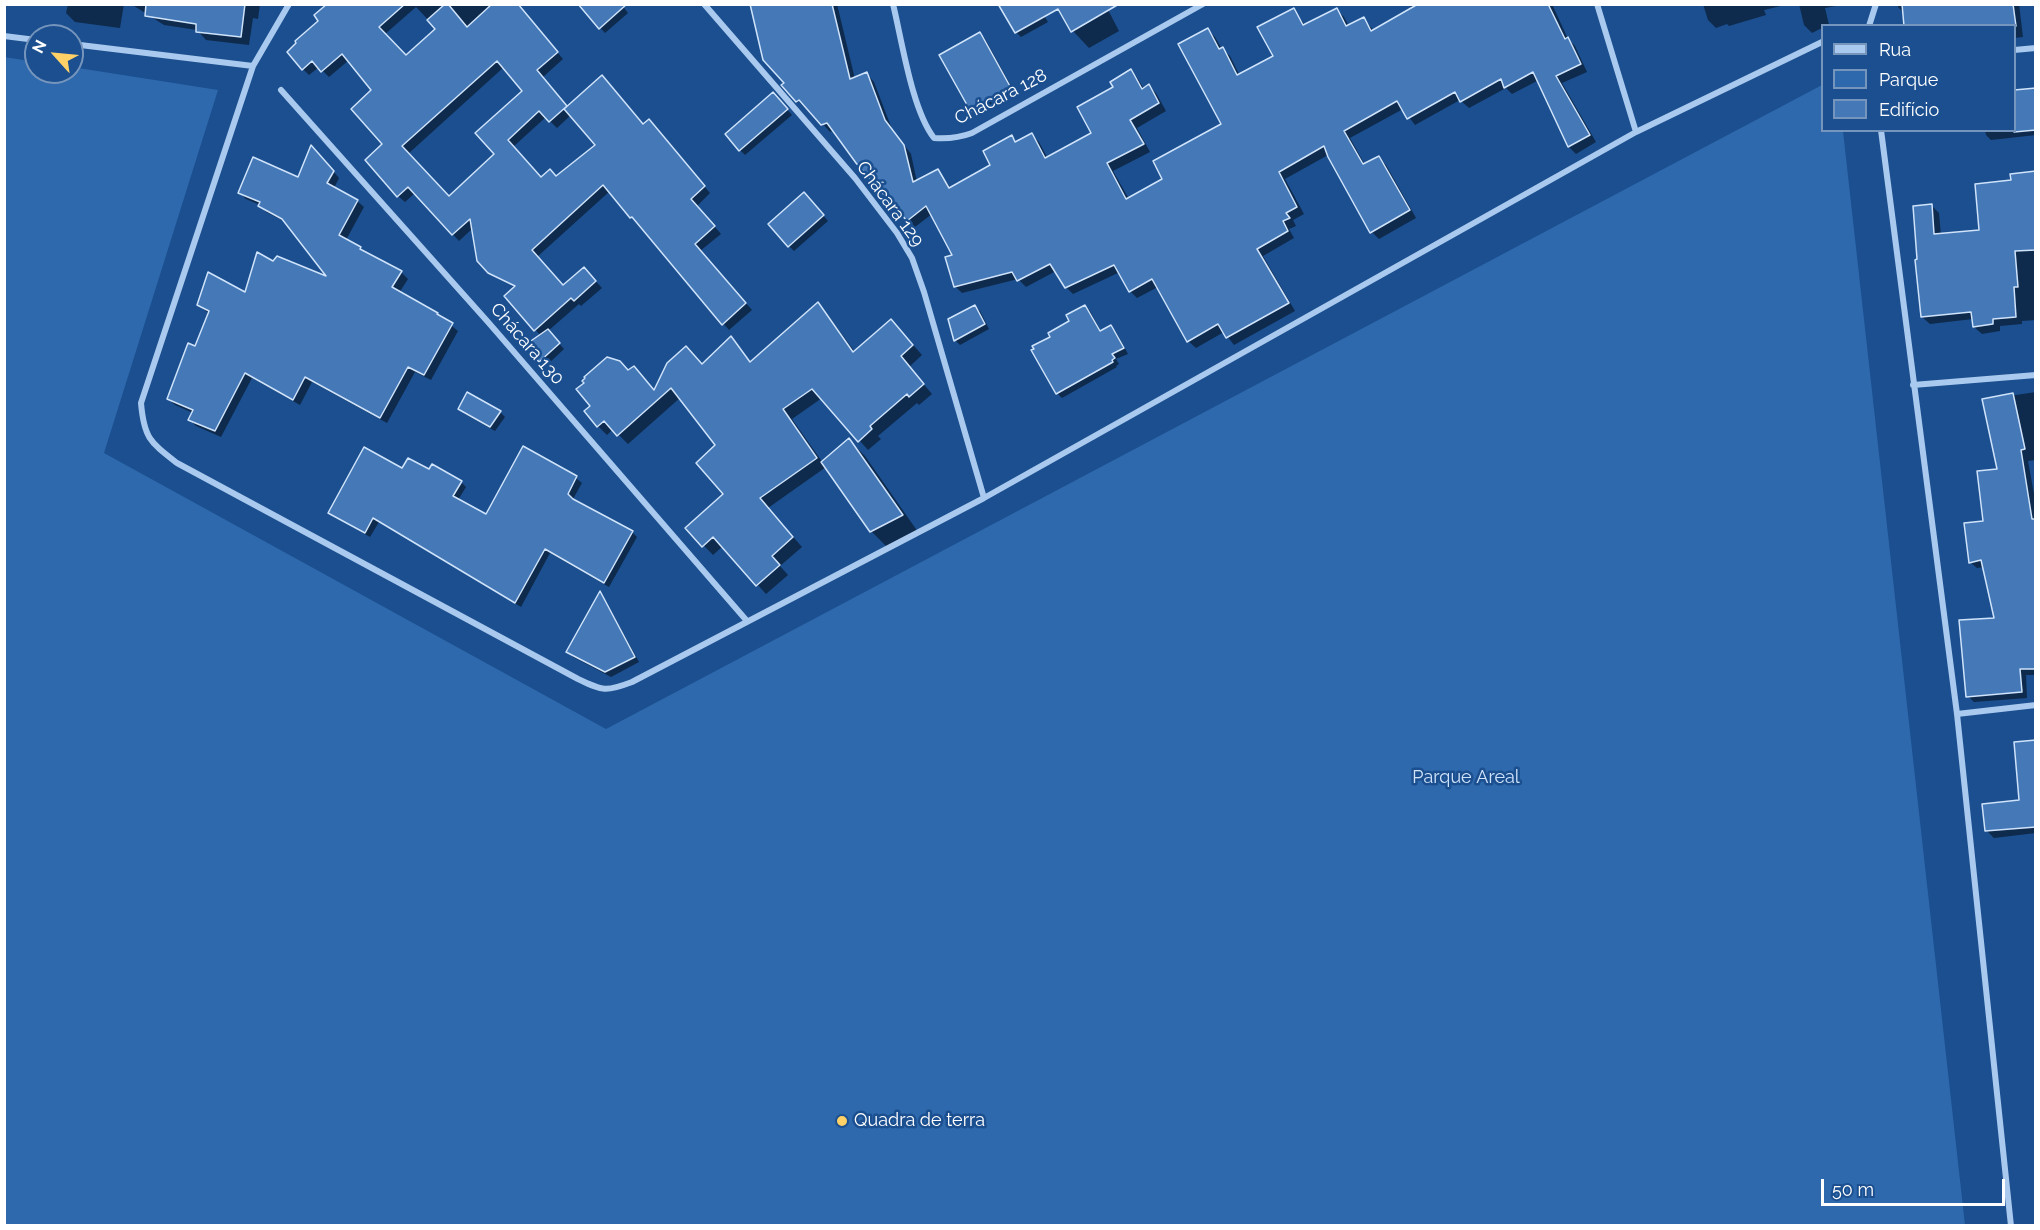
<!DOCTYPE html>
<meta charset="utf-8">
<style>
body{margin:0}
#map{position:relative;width:2040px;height:1230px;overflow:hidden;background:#1b4f8f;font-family:Raleway,sans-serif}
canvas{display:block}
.frame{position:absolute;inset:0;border:6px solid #fff;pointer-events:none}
.legend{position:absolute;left:1821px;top:24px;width:195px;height:108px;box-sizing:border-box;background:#1b4f8f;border:2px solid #7695bc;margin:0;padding:8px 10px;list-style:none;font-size:18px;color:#fff}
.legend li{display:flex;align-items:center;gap:12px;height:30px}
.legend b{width:30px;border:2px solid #7695bc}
.north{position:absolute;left:24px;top:24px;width:60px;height:60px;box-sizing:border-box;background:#1b4f8f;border:2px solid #7695bc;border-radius:50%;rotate:297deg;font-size:16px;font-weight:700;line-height:24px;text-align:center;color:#fff}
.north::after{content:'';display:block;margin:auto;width:21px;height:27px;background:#ffd166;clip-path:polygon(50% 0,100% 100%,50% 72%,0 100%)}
.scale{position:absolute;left:1821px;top:1179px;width:184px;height:27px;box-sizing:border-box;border:3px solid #fff;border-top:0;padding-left:8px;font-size:18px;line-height:21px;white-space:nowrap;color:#fff;-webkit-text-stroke:4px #1b4f8f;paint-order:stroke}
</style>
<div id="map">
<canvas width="2040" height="1230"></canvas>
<div class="frame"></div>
<ul class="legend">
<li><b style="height:8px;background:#a9c9ee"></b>Rua</li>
<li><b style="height:16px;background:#2e69ad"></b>Parque</li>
<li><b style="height:16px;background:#4478b7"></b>Edifício</li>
</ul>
<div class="north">N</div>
<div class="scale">50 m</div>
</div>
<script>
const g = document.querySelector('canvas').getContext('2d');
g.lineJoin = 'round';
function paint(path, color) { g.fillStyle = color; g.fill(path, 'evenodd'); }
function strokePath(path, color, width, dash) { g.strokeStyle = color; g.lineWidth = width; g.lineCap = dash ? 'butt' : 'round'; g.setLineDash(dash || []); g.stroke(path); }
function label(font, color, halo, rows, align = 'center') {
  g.font = font + ' Raleway,sans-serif'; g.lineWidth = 5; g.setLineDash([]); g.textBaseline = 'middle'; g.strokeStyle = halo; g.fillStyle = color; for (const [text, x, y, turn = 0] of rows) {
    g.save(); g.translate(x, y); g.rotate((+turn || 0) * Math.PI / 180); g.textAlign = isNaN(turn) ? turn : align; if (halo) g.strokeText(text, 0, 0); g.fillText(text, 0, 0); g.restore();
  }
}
const green = new Path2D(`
 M 4,57 L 36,62 L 36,72 L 72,72 L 72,67 L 218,90 L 104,453 L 606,729 L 1822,85 L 1822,130 L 1843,131 L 1965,1225 L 5,1225 Z`);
const shadow = new Path2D(`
 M 68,4 L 124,4 L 120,28 L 75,22 L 66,13 Z
 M 131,4 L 260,4 L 258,19 L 253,18 L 249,45 L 206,40 L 197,30 L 164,25 Z
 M 370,4 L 517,4 L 563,59 L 543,77 L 568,108 L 655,128 L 710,193 L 697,206 L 721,234 L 700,251 L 752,310 L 729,330 L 610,191 L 537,257 L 563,287 L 590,275 L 602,288 L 581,306 L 579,304 L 548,331 L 564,349 L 546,366 L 527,345 L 541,336 L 506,296 L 515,288 L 496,278 L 521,291 L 473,228 L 459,241 L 415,193 L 405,202 L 398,196 L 384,144 L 373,90 L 349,60 L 329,77 L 319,67 L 309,75 L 303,69 ZM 416,7 L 437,29 L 406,57 L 384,35 ZM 504,67 L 524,91 L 496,154 L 449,198 L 408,154 ZM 571,115 L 597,145 L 557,178 L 542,178 L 513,147 L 546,117 L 557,128 Z
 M 621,4 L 628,13 L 605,33 L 587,13 Z
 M 757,4 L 837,4 L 855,79 L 867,74 L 874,82 L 892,129 L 911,154 L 917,182 L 938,171 L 951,188 L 992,165 L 1012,137 L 1017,143 L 1032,135 L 1039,142 L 1048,159 L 1093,134 L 1115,87 L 1131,71 L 1138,79 L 1144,89 L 1149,86 L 1156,93 L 1166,111 L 1137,128 L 1150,152 L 1113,171 L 1129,199 L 1164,179 L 1223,125 L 1208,30 L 1215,37 L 1222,49 L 1230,56 L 1240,76 L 1275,57 L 1293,10 L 1306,26 L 1336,9 L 1344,17 L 1349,26 L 1363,18 L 1374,31 L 1412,9 L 1409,4 L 1552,4 L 1568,39 L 1575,46 L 1587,72 L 1562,83 L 1596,142 L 1576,154 L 1569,147 L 1539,80 L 1512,94 L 1506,88 L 1469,108 L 1460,100 L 1415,125 L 1403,109 L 1350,138 L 1365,165 L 1379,158 L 1386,165 L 1416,218 L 1379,239 L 1372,232 L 1328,155 L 1285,179 L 1304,214 L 1293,220 L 1296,226 L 1289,229 L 1294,238 L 1263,256 L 1295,311 L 1234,345 L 1224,332 L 1196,348 L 1188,341 L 1158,287 L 1137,298 L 1130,291 L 1120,272 L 1073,294 L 1066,287 L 1056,271 L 1026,287 L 1018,279 L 962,293 L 955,286 L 954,256 L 932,214 L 915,227 L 834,130 L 830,132 L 807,106 L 805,108 L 783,85 L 786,83 Z
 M 1037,4 L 1048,22 L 1021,37 L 1016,32 Z
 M 1105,4 L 1119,31 L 1089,48 L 1073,31 Z
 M 1703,4 L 1789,4 L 1764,10 L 1766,15 L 1729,26 L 1727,24 L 1716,28 L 1708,20 Z
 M 1799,4 L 1847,4 L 1825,8 L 1829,25 L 1822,26 L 1822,28 L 1812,33 L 1804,25 Z
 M 1898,4 L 2019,4 L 2023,37 L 2014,38 L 2014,26 L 1904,13 L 1898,7 Z
 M 980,34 L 985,39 L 1015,93 L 977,117 L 972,112 L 941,55 Z
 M 2036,89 L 2036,135 L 1991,140 L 1986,135 L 1985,130 L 2014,130 Z
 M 778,99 L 792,115 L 745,155 L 740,150 Z
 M 318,153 L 339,178 L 334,188 L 357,201 L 364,207 L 346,240 L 360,248 L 365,254 L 401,272 L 408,279 L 399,293 L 437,314 L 458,331 L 431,380 L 415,372 L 387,423 L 312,382 L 300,405 L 252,378 L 221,437 L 196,426 L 190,420 L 193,413 L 175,405 L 168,399 L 195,348 L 209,314 L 199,305 L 246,294 L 274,263 L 330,280 L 288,223 L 266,212 L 260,205 L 246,199 L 240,193 L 299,179 Z
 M 2036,173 L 2036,320 L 2022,321 L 2022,324 L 2000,326 L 2000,331 L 1982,334 L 1974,327 L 1973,319 L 1930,324 L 1922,317 L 1931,205 L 1939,213 L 1941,235 L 1981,232 L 2013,182 Z
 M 809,199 L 828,221 L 794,251 L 789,246 Z
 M 818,304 L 827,314 L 855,352 L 900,330 L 922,355 L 909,367 L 932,394 L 919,405 L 917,403 L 878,436 L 881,439 L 868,450 L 822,398 L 792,419 L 823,463 L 849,440 L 865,456 L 918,532 L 888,548 L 871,531 L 826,467 L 768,508 L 802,547 L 780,566 L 788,575 L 766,594 L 723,546 L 713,555 L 687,528 L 725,494 L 717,445 L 681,397 L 628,444 L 613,429 L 607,435 L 598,426 L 629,372 L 655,392 L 703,366 L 731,339 L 751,363 Z
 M 975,306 L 980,311 L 989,329 L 960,345 L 955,340 Z
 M 1085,306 L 1090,311 L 1101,332 L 1111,327 L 1116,332 L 1128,354 L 1116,359 L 1119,364 L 1116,366 L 1117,367 L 1062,398 L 1057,393 L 1052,337 L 1071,321 Z
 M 2036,392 L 2036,460 L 2028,461 L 2036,505 L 2036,675 L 2026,675 L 2027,698 L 1974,702 L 1968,696 L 1996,619 L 1984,567 L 1977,568 L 1970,562 L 1985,522 L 1999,470 L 1983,400 Z
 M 460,409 L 500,412 L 505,417 L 495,431 L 465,414 Z
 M 524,448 L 576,478 L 582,483 L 573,499 L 632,532 L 637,537 L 609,587 L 550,553 L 521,607 L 379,522 L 370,537 L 335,517 L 330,512 L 403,470 L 430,471 L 461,482 L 466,487 L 458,500 L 487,516 Z
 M 600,594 L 604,598 L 639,662 L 611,677 L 573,657 L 568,652 Z
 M 2036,741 L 2036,833 L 1994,838 L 1987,831 L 2020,801 Z`);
const building = new Path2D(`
 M 146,4 L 245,4 L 241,37 L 196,32 L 196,24 L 145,16 Z
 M 327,4 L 405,4 L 379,27 L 406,55 L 435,29 L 427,20 L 445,4 L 448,4 L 467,27 L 492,4 L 518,4 L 558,52 L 537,70 L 567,106 L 549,122 L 539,111 L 508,140 L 541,177 L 550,169 L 556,176 L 595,145 L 564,109 L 602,75 L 643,124 L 649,119 L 705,186 L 691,199 L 715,226 L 695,244 L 746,303 L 722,325 L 632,217 L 630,218 L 603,185 L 532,250 L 563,285 L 584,267 L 596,281 L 574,301 L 571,298 L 534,331 L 504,296 L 515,286 L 488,273 L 477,261 L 470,219 L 452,235 L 408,187 L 397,197 L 365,160 L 382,144 L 351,109 L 371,90 L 342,54 L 321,72 L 312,61 L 302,70 L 287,52 L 296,43 L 295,41 L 318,21 L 314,15 ZM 497,61 L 522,91 L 475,133 L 494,154 L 449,196 L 402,146 Z
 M 578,4 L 627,4 L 599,29 Z
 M 750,4 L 832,4 L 850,79 L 867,72 L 885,120 L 904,145 L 913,182 L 938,169 L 949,188 L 990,165 L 983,151 L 1012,135 L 1015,142 L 1032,133 L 1045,158 L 1091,133 L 1077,107 L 1113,87 L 1110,82 L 1131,69 L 1142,89 L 1149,84 L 1159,103 L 1130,120 L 1144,144 L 1107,163 L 1126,199 L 1162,179 L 1153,161 L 1221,124 L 1178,44 L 1208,28 L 1219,49 L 1223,47 L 1237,75 L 1273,56 L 1257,27 L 1294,8 L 1303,25 L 1337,8 L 1346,26 L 1364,17 L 1371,31 L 1418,4 L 1548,4 L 1565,39 L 1568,37 L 1581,64 L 1556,76 L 1590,135 L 1568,147 L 1533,72 L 1504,88 L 1501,79 L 1460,102 L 1455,92 L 1407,119 L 1397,101 L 1344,131 L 1363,164 L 1379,156 L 1410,210 L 1370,233 L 1328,157 L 1324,146 L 1279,172 L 1297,207 L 1286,213 L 1290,218 L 1283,221 L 1288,231 L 1257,249 L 1289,303 L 1226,338 L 1218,324 L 1187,342 L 1152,279 L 1129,292 L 1114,265 L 1065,288 L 1050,264 L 1017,281 L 1012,272 L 954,287 L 945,257 L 952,255 L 926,206 L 907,221 L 856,163 L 827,123 L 821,125 L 799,100 L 796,102 L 781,85 L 784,83 L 763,60 Z
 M 998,4 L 1119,4 L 1071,32 L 1058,9 L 1015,33 Z
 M 1902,4 L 2013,4 L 2016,26 L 1904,26 Z
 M 980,32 L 1011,88 L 971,112 L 939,55 Z
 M 2036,88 L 2036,130 L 2014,132 L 2014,90 Z
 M 773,92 L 788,109 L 739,151 L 725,134 Z
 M 311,145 L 334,171 L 327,183 L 358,200 L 339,235 L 361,247 L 360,249 L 402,271 L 392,287 L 438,313 L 437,314 L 453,323 L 424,375 L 408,367 L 380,418 L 305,377 L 293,400 L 245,373 L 215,431 L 188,420 L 193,410 L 167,399 L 188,343 L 195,346 L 209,311 L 197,305 L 208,272 L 245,292 L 257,252 L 273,261 L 277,256 L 326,276 L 282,219 L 258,206 L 260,202 L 238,193 L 253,157 L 298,177 Z
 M 2036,171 L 2036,250 L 2015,251 L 2018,287 L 2014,287 L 2016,317 L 1993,319 L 1993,324 L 1973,327 L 1971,312 L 1921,317 L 1915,260 L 1917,259 L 1913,206 L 1932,204 L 1934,234 L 1979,230 L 1975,184 L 2011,180 L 2010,174 Z
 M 804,192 L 824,215 L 788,247 L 768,224 Z
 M 818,302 L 853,352 L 891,319 L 913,345 L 901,356 L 924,384 L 909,397 L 907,394 L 870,426 L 872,429 L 858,442 L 812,389 L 783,409 L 817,458 L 760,498 L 793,537 L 772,556 L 780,565 L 756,586 L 713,537 L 702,547 L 685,528 L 723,494 L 696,463 L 715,445 L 671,388 L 617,436 L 604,421 L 597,427 L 584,411 L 590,406 L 576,389 L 584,383 L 582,381 L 585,378 L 584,377 L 607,357 L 620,361 L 628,370 L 634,366 L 654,390 L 667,363 L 686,346 L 702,364 L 731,336 L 750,362 Z
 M 975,305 L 985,324 L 954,341 L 948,319 Z
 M 1085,305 L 1100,331 L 1111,325 L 1124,348 L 1112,354 L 1115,358 L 1112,360 L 1113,362 L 1056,394 L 1031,350 L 1034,349 L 1032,346 L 1050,337 L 1048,333 L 1069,321 L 1066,315 Z
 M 548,329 L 560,343 L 539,362 L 525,345 Z
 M 467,392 L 501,411 L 490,427 L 458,409 Z
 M 2013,393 L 2025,449 L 2021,450 L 2032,519 L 2036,519 L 2036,669 L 2020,669 L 2022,692 L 1966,697 L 1959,620 L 1994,618 L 1981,560 L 1969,563 L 1964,523 L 1983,521 L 1977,471 L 1997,469 L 1982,399 Z
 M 849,438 L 903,515 L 870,532 L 821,462 Z
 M 523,446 L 577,476 L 568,494 L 573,499 L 633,531 L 604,583 L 545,549 L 515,603 L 373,518 L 365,533 L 328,513 L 364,447 L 402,468 L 408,458 L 429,469 L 432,464 L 462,481 L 453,496 L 486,514 Z
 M 600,591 L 635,657 L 605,672 L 566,652 Z
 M 2036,740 L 2036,827 L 1985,831 L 1982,804 L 2019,800 L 2014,742 Z`);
const minor = new Path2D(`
 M 289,4 L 253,66 L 141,403 C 144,438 150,442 177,463 L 578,679 C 603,691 606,692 632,682 L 984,498 L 1636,132 L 1822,42
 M 704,4 L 855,178 L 897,233 L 912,258 L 924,292 L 984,498
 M 893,4 C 902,41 912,110 934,138 C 948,139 959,138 972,133 L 1203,4
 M 1597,4 L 1636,132
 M 1869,26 L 1876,4
 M 4,36 L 36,40
 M 72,44 L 253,66
 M 2014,50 L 2036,48
 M 281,90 L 488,322 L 747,621
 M 1881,130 L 1957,714 L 2011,1226
 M 1913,385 L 2036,375
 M 1957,714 L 2036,705`);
const markers = [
 [842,1121,6,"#ffd166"]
];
const streetNames = [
 ["Chácara 128",1001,97,-27],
 ["Chácara 129",890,204,54],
 ["Chácara 130",527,344,49]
];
const parkNames = [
 ["Parque Areal",1466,778]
];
const poiNames = [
 ["Quadra de terra",854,1121]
];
paint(green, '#2e69ad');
paint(shadow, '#0007');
paint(building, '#4478b7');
strokePath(building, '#cfe3fa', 1.5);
strokePath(minor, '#a9c9ee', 6);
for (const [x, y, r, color] of markers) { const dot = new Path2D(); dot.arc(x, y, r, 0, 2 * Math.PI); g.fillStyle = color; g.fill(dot); strokePath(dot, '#1b4f8f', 2); }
label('18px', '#fff', '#1b4f8f', streetNames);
label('18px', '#cfe3fa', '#1b4f8f', parkNames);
label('18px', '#fff', '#1b4f8f', poiNames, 'left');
</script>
